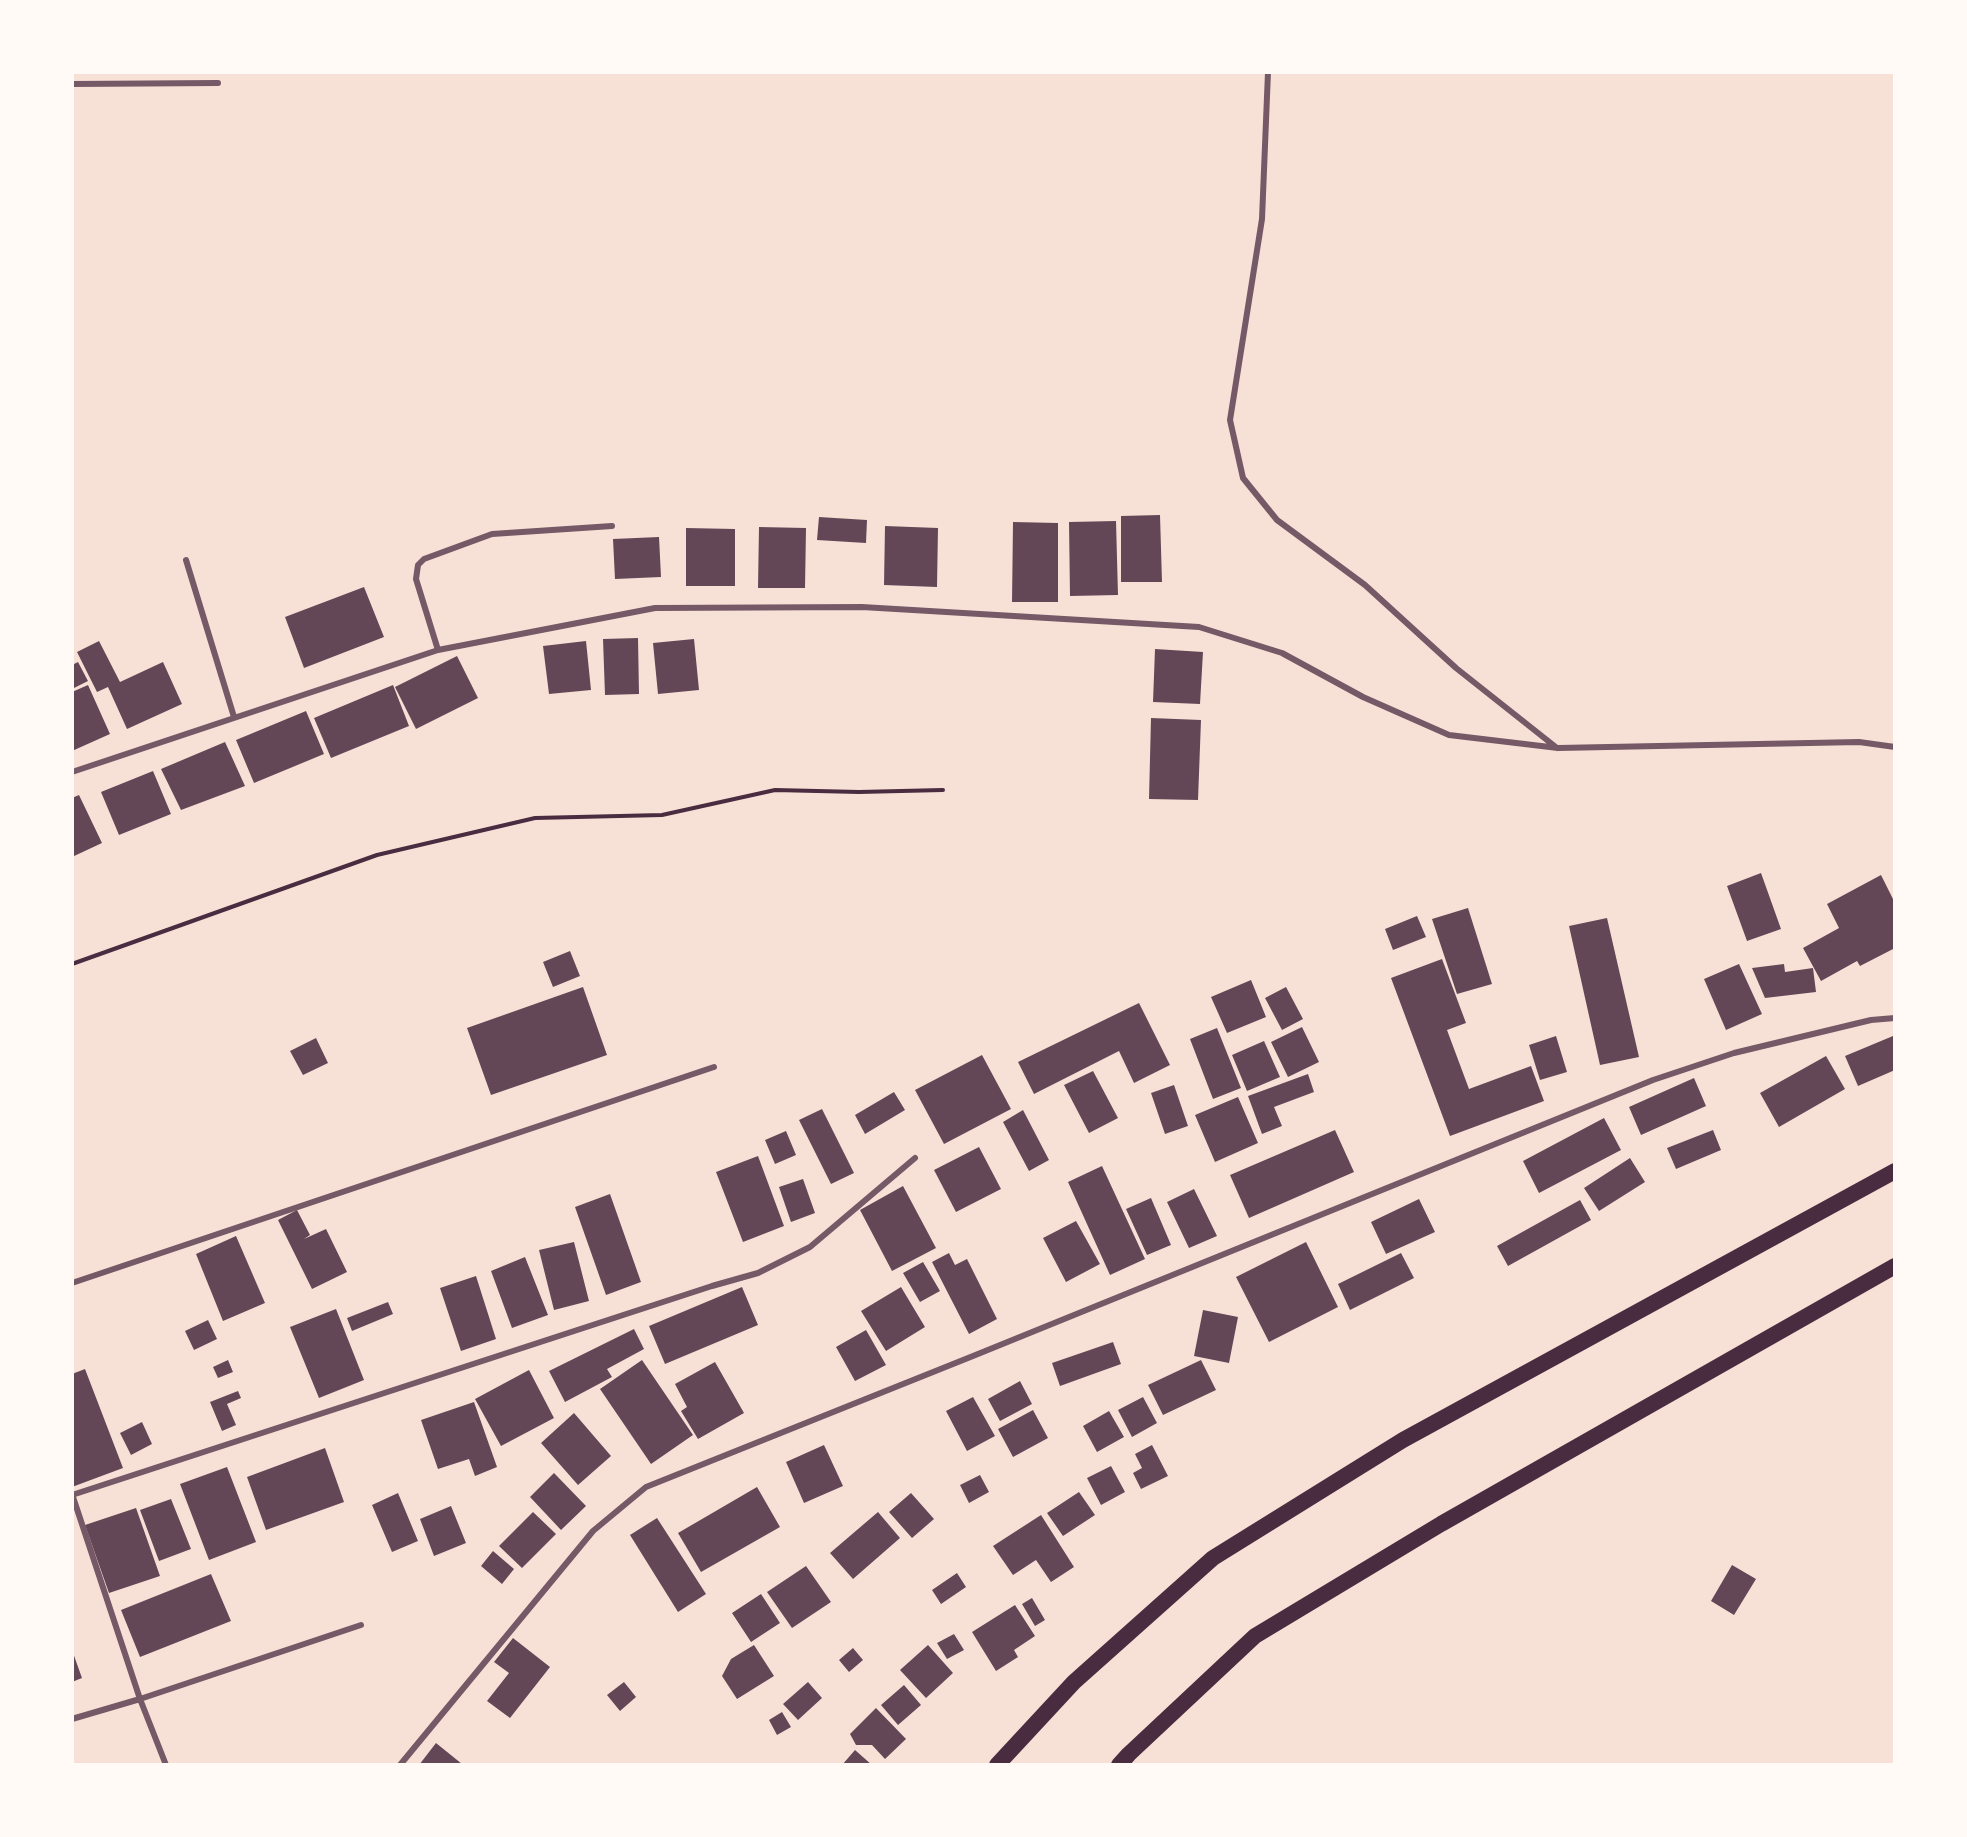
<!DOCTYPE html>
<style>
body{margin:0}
#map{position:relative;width:1967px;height:1837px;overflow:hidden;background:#f7e1d7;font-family:Lato,sans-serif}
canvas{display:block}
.frame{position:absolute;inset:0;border:74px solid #fffaf5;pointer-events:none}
</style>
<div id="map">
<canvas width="1967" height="1837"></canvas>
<div class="frame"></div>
</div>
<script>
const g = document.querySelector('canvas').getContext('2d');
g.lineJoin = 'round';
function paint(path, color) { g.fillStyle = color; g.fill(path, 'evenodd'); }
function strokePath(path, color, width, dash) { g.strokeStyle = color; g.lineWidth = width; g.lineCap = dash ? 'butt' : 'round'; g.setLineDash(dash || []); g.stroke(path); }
const building = new Path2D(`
 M 1160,515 L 1162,582 L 1121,582 L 1121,516 Z
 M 819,517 L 867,520 L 866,543 L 817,540 Z
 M 1116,521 L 1118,595 L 1070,596 L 1069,522 Z
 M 1013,522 L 1058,523 L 1058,602 L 1012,602 Z
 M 885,526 L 938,528 L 937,587 L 884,585 Z
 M 759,527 L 806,528 L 805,588 L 758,588 Z
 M 686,528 L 735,529 L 735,586 L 686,586 Z
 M 659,537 L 661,577 L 615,579 L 613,539 Z
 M 364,587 L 384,637 L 304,668 L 285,617 Z
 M 638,638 L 639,694 L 605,695 L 603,639 Z
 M 694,639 L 699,690 L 658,694 L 653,643 Z
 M 99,641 L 120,682 L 163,662 L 182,704 L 127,729 L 108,687 L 97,692 L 77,652 Z
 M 586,641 L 591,690 L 549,694 L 543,646 Z
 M 1155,649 L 1203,652 L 1200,704 L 1153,702 Z
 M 457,656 L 478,698 L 416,729 L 395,687 Z
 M 78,662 L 88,681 L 72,689 L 72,665 Z
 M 88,685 L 110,734 L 72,751 L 72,692 Z
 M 393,685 L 409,726 L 331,758 L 314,718 Z
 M 306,711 L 324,754 L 254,783 L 236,740 Z
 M 1151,718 L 1201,720 L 1198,800 L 1149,799 Z
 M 225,742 L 245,786 L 181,810 L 161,769 Z
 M 153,771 L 171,814 L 119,835 L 101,792 Z
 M 79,795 L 102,843 L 72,857 L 72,798 Z
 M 1761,873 L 1781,929 L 1747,941 L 1727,886 Z
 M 1881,875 L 1895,903 L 1895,948 L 1860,966 L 1857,961 L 1821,981 L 1803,948 L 1839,928 L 1827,904 Z
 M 1468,908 L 1492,984 L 1457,994 L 1432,919 Z
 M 1417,916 L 1426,937 L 1393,950 L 1385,929 Z
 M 1607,918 L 1639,1057 L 1600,1065 L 1569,926 Z
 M 570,951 L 580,976 L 553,987 L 543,962 Z
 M 1442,959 L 1466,1023 L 1447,1030 L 1469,1089 L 1531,1066 L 1544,1101 L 1450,1136 L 1391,978 Z
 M 1739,964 L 1762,1014 L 1726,1030 L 1704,979 Z
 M 1784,964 L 1785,972 L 1813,968 L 1816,992 L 1765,998 L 1752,968 Z
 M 1251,980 L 1266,1017 L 1227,1033 L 1211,997 Z
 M 583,987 L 607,1055 L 491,1095 L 467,1028 Z
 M 1286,987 L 1303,1019 L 1282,1030 L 1265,998 Z
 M 1139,1003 L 1170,1065 L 1134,1083 L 1119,1051 L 1034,1094 L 1018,1062 Z
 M 1302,1027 L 1319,1062 L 1288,1077 L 1271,1042 Z
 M 1217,1028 L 1241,1088 L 1213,1099 L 1190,1039 Z
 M 1556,1036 L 1567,1072 L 1540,1080 L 1529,1045 Z
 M 1893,1036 L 1895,1041 L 1895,1070 L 1858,1086 L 1845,1056 Z
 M 316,1038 L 328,1063 L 303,1075 L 290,1051 Z
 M 1264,1041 L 1280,1077 L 1247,1091 L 1232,1055 Z
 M 982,1055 L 1011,1109 L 944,1144 L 915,1090 Z
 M 1826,1056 L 1845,1089 L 1779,1127 L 1760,1093 Z
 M 1093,1071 L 1118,1118 L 1089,1133 L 1064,1085 Z
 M 1308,1074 L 1314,1092 L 1274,1107 L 1282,1126 L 1262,1134 L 1248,1096 Z
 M 1694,1078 L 1706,1106 L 1641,1135 L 1629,1107 Z
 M 1174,1085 L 1188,1126 L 1165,1134 L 1151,1093 Z
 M 894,1092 L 905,1110 L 865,1134 L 855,1115 Z
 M 1238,1097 L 1258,1143 L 1215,1162 L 1195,1115 Z
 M 822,1109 L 854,1173 L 831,1184 L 799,1120 Z
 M 1023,1110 L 1049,1160 L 1029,1171 L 1003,1122 Z
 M 1604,1118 L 1621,1150 L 1539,1193 L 1523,1161 Z
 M 1335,1130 L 1354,1172 L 1249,1218 L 1230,1175 Z
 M 1713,1130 L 1721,1150 L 1676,1169 L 1667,1148 Z
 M 786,1131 L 796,1155 L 775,1164 L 765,1140 Z
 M 979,1147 L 1001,1189 L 956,1212 L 934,1170 Z
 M 758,1156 L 784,1226 L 743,1242 L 716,1172 Z
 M 1630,1158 L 1645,1182 L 1599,1211 L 1584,1188 Z
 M 1102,1166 L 1145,1259 L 1110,1275 L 1068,1182 Z
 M 803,1179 L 815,1213 L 791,1222 L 779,1187 Z
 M 903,1186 L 936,1248 L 892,1271 L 860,1210 Z
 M 1194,1189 L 1217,1236 L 1189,1248 L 1167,1202 Z
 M 610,1194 L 641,1282 L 606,1295 L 575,1207 Z
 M 1151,1198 L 1171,1245 L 1147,1255 L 1126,1209 Z
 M 1419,1199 L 1435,1232 L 1386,1254 L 1371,1222 Z
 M 1580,1200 L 1591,1220 L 1508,1266 L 1497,1246 Z
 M 297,1210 L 310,1235 L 304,1239 L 326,1229 L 347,1272 L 312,1289 L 278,1220 Z
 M 1076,1221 L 1100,1264 L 1066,1282 L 1043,1238 Z
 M 236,1236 L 265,1303 L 223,1321 L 196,1254 Z
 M 574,1242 L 589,1301 L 554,1310 L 539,1250 Z
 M 1306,1242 L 1338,1307 L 1269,1342 L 1236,1277 Z
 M 949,1253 L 955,1265 L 967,1259 L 997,1319 L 969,1334 L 932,1262 Z
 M 1401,1253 L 1414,1278 L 1350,1310 L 1338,1284 Z
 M 525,1257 L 548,1315 L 512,1328 L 491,1271 Z
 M 923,1262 L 940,1291 L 920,1302 L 903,1273 Z
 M 476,1276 L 496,1339 L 461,1351 L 440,1288 Z
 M 742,1287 L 758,1325 L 665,1364 L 649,1326 Z
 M 901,1287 L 925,1327 L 886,1351 L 861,1311 Z
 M 388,1302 L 393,1314 L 352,1331 L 347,1318 Z
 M 336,1309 L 364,1380 L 319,1398 L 290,1327 Z
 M 1203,1310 L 1238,1317 L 1229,1363 L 1194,1356 Z
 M 208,1320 L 217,1339 L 194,1350 L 185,1331 Z
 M 634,1329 L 644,1349 L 607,1369 L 612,1377 L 565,1402 L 549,1371 Z
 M 866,1330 L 886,1365 L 855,1381 L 836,1347 Z
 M 1113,1342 L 1121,1364 L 1060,1386 L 1052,1363 Z
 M 228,1360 L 233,1372 L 218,1378 L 213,1367 Z
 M 642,1360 L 693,1435 L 651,1464 L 600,1389 Z
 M 1201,1360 L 1216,1390 L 1163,1415 L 1148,1385 Z
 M 715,1362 L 744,1413 L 698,1439 L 681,1411 L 687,1407 L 675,1384 Z
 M 85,1369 L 123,1468 L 72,1487 L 72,1374 Z
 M 529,1370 L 554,1418 L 501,1446 L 475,1399 Z
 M 1020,1381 L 1032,1404 L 1000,1421 L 988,1399 Z
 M 238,1391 L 241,1398 L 227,1404 L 236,1425 L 222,1431 L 210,1402 Z
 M 973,1397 L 995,1436 L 967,1451 L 946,1411 Z
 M 1143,1397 L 1157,1423 L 1132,1437 L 1118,1410 Z
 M 474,1402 L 497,1467 L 475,1476 L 469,1459 L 438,1469 L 421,1420 Z
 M 1033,1410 L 1048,1438 L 1013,1457 L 998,1429 Z
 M 1109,1411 L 1124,1437 L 1097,1452 L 1083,1426 Z
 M 574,1413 L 611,1456 L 578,1485 L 541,1443 Z
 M 142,1422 L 152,1444 L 131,1455 L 120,1433 Z
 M 824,1445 L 843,1486 L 804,1503 L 786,1462 Z
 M 1152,1445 L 1168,1476 L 1141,1489 L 1133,1473 L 1142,1468 L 1135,1454 Z
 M 325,1448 L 344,1502 L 266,1530 L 247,1477 Z
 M 1111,1466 L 1125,1492 L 1101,1505 L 1087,1478 Z
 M 227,1467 L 256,1542 L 209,1560 L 180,1484 Z
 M 554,1473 L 586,1506 L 561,1530 L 530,1497 Z
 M 980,1475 L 989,1492 L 969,1503 L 960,1485 Z
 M 757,1487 L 780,1527 L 701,1572 L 678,1533 Z
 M 1079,1492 L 1095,1515 L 1063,1536 L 1047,1513 Z
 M 398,1493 L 418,1541 L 392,1552 L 372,1505 Z
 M 911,1493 L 934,1519 L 912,1538 L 889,1512 Z
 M 171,1499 L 191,1549 L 159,1561 L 140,1510 Z
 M 451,1506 L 466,1543 L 434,1556 L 420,1519 Z
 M 136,1508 L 160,1576 L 109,1593 L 85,1525 Z
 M 533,1512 L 556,1534 L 522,1568 L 499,1546 Z
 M 878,1512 L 900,1538 L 853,1579 L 830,1553 Z
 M 1041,1515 L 1074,1567 L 1051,1582 L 1036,1560 L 1013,1575 L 993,1546 Z
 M 657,1518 L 706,1594 L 678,1612 L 630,1535 Z
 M 493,1551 L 514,1569 L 502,1584 L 481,1566 Z
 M 1732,1565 L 1756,1579 L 1734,1615 L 1711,1601 Z
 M 806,1566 L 831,1602 L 792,1628 L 767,1592 Z
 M 957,1573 L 966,1587 L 941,1604 L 932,1590 Z
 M 211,1574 L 231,1621 L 140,1657 L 121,1610 Z
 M 761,1594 L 780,1623 L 751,1642 L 732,1613 Z
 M 1032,1598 L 1045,1620 L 1035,1626 L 1022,1604 Z
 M 1015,1605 L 1035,1636 L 1014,1650 L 1018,1657 L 996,1671 L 972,1632 Z
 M 954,1634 L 964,1650 L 947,1659 L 937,1643 Z
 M 513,1638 L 550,1667 L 510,1718 L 487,1701 L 509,1673 L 494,1662 Z
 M 754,1645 L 774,1676 L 737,1699 L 722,1676 L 731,1659 Z
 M 928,1645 L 953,1673 L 926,1698 L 900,1670 Z
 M 853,1648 L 863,1660 L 849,1672 L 839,1660 Z
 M 72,1650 L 82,1678 L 72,1682 Z
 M 624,1682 L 636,1697 L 620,1711 L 607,1695 Z
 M 808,1682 L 822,1698 L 798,1720 L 783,1704 Z
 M 904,1685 L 921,1705 L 898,1725 L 881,1705 Z
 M 876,1708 L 906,1739 L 885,1759 L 872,1745 L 856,1745 L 850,1734 Z
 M 782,1712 L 791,1727 L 777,1735 L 769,1720 Z
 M 436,1743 L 462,1764 L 461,1765 L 419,1765 Z
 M 855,1750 L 872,1765 L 842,1765 Z`);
const path = new Path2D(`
 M 72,964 L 377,855 L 535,818 L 662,815 L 775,790 L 859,792 L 943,790`);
const minor = new Path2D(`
 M 1268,72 L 1262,219 L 1230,420 L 1243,478 L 1277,520 L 1365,585 L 1456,668 L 1557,748
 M 72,84 L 218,83
 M 186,560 L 234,717
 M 438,650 L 416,579 L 418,565 L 424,559 L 492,534 L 612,526
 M 72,772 L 438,650 L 655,608 L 862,607 L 1199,627 L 1282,653 L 1363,697 L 1449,735 L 1558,748 L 1859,742 L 1895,747
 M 72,1283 L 714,1067
 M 72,1494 L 140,1699 L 166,1765
 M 72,1495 L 712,1286 L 758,1273 L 810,1247 L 915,1158
 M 72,1719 L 140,1699 L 361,1625
 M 400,1765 L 593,1531 L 646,1487 L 973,1356 L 1653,1080 L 1734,1053 L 1871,1020 L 1895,1018`);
const trunk = new Path2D(`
 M 997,1765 L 1074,1682 L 1213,1558 L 1403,1440 L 1895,1171
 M 1119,1765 L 1129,1754 L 1255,1636 L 1441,1524 L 1895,1266`);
paint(building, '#644757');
strokePath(path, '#4a2c40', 4);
strokePath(minor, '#755966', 6);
strokePath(trunk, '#4a2c40', 16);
</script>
